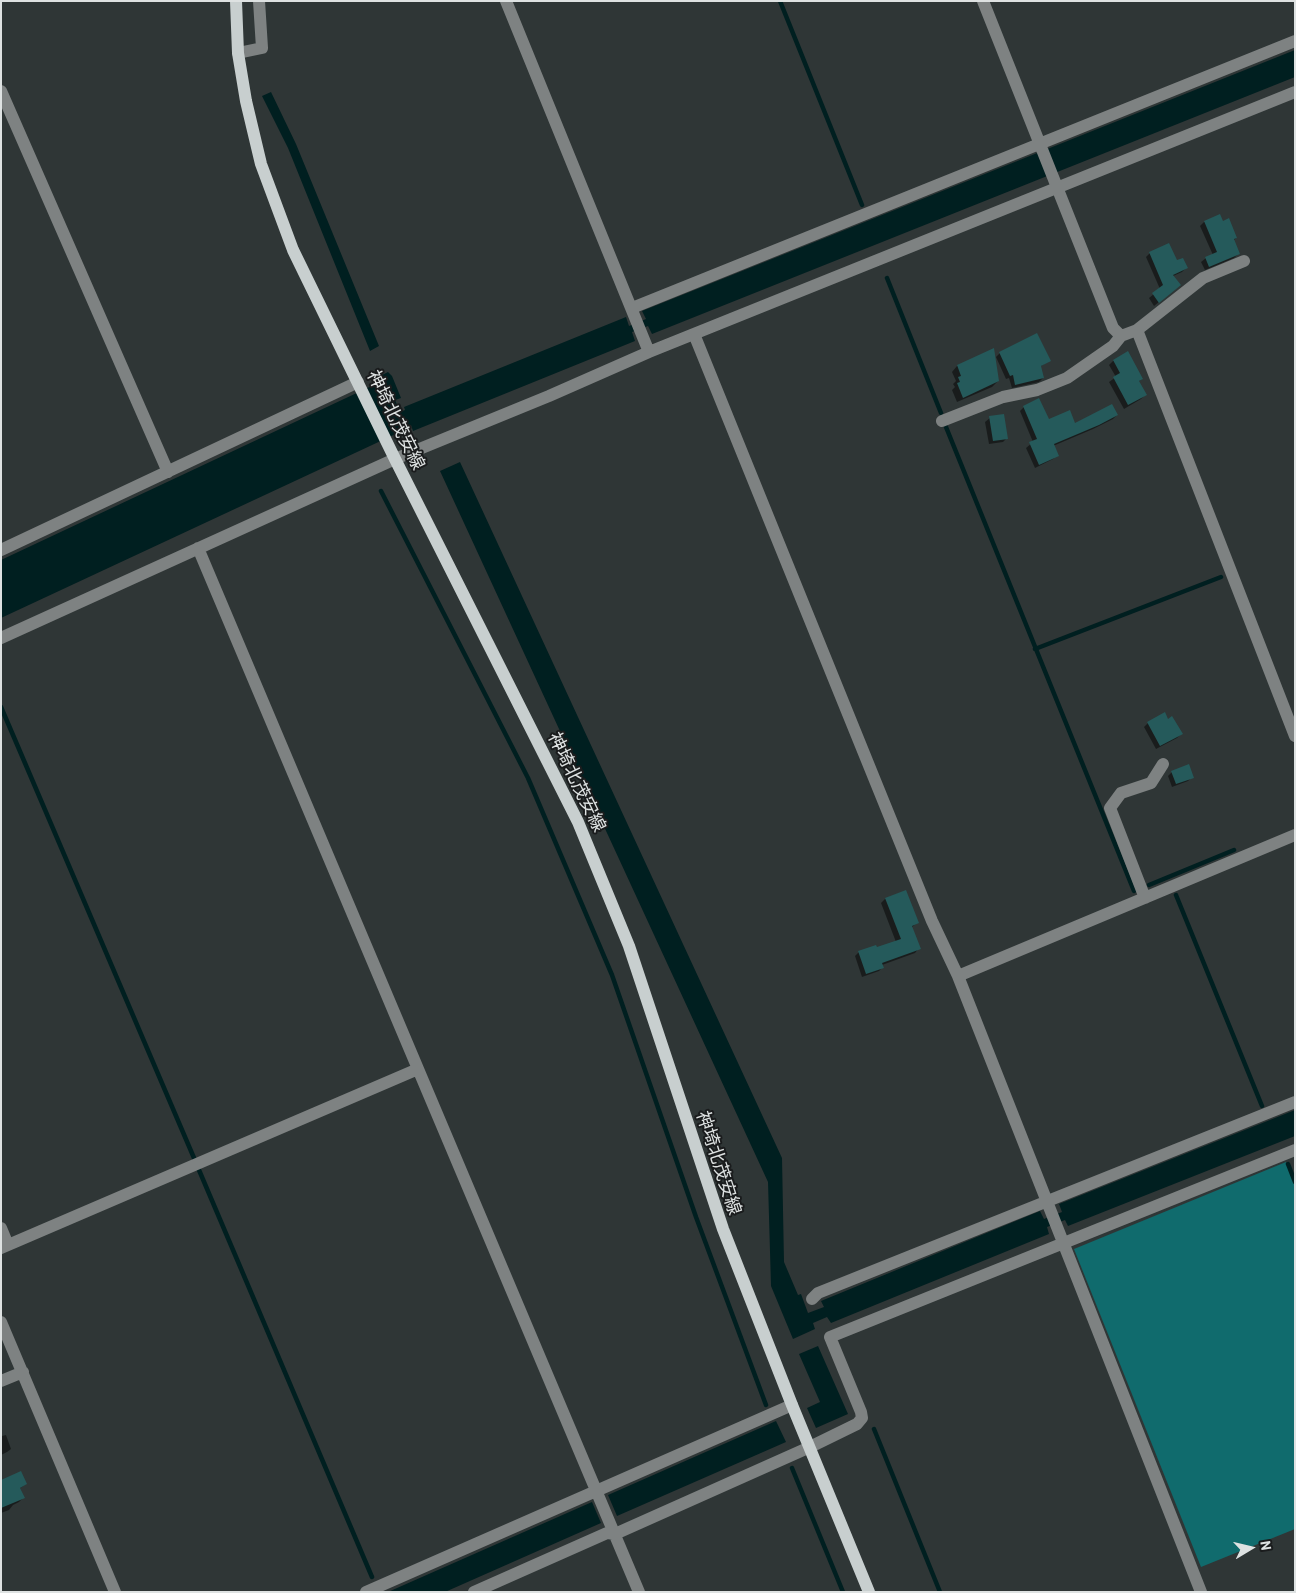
<!DOCTYPE html>
<meta charset="utf-8">
<style>
body{margin:0}
#map{position:relative;width:1296px;height:1593px;overflow:hidden;background:#2f3636;font-family:Barlow,sans-serif}
canvas{display:block}
.frame{position:absolute;inset:0;border:2px solid #dee2e2;pointer-events:none}
.north{position:absolute;left:1226px;top:1523px;width:50px;height:50px;-webkit-text-stroke:4px #1a1c1d;paint-order:stroke;rotate:81deg;font-size:14px;font-weight:700;line-height:20px;text-align:center;color:#dee2e2}
.north::after{content:'';display:block;margin:auto;width:18px;height:22px;background:#dee2e2;clip-path:polygon(50% 0,100% 100%,50% 72%,0 100%)}
</style>
<div id="map">
<canvas width="1296" height="1593"></canvas>
<div class="frame"></div>
<div class="north">N</div>
</div>
<script>
const g = document.querySelector('canvas').getContext('2d');
g.lineJoin = 'round';
function paint(path, color) { g.fillStyle = color; g.fill(path, 'evenodd'); }
function strokePath(path, color, width, dash) { g.strokeStyle = color; g.lineWidth = width; g.lineCap = dash ? 'butt' : 'round'; g.setLineDash(dash || []); g.stroke(path); }
function label(font, color, halo, rows, align = 'center') {
  g.font = font + ' Barlow,"Noto Sans JP",sans-serif'; g.lineWidth = 4; g.setLineDash([]); g.textBaseline = 'middle'; g.strokeStyle = halo; g.fillStyle = color; for (const [text, x, y, turn = 0] of rows) {
    g.save(); g.translate(x, y); g.rotate((+turn || 0) * Math.PI / 180); g.textAlign = isNaN(turn) ? turn : align; if (halo) g.strokeText(text, 0, 0); g.fillText(text, 0, 0); g.restore();
  }
}
const green = new Path2D(`
 M 1286,1162 L 1295,1183 L 1295,1529 L 1201,1567 L 1074,1249 Z`);
const water = new Path2D(`
 M 1295,50 L 1295,77 L 652,334 L 648,326 L 632,332 L 635,341 L 413,431 L 411,425 L 406,426 L 409,434 L 400,432 L 1,618 L 1,560 L 378,383 L 382,375 L 388,372 L 392,376 L 401,398 L 395,400 L 400,412 L 405,410 L 404,407 L 626,317 L 629,326 L 646,319 L 642,311 Z
 M 271,92 L 296,144 L 379,346 L 370,351 L 288,148 L 262,96 Z
 M 460,462 L 782,1158 L 784,1262 L 798,1295 L 801,1294 L 808,1313 L 824,1307 L 821,1301 L 1040,1211 L 1044,1219 L 1062,1212 L 1059,1204 L 1295,1110 L 1295,1136 L 1068,1226 L 1065,1220 L 1047,1227 L 1049,1234 L 831,1323 L 827,1317 L 813,1323 L 815,1329 L 793,1339 L 771,1286 L 768,1182 L 440,471 Z
 M 818,1346 L 848,1414 L 816,1428 L 807,1408 L 820,1402 L 799,1354 Z
 M 776,1421 L 786,1442 L 617,1516 L 608,1495 Z
 M 592,1502 L 601,1523 L 445,1592 L 388,1592 Z`);
const shadow = new Path2D(`
 M 1204,222 L 1222,223 L 1236,238 L 1233,241 L 1238,254 L 1234,258 L 1205,270 L 1201,262 L 1206,258 L 1213,255 L 1200,226 Z
 M 1150,253 L 1186,268 L 1182,272 L 1173,276 L 1175,289 L 1154,306 L 1149,298 L 1160,289 L 1146,257 Z
 M 993,350 L 998,381 L 992,387 L 957,402 L 952,390 L 955,387 L 953,384 L 956,381 L 952,372 L 957,366 Z
 M 1000,353 L 1049,360 L 1040,367 L 1043,378 L 1039,382 L 1012,388 L 1009,378 L 1006,379 L 996,357 Z
 M 1128,353 L 1142,379 L 1138,382 L 1145,395 L 1141,399 L 1124,409 L 1109,382 L 1116,377 L 1109,365 L 1113,361 Z
 M 1024,407 L 1048,421 L 1075,425 L 1117,415 L 1113,419 L 1093,429 L 1053,446 L 1057,455 L 1053,459 L 1035,468 L 1026,448 L 1033,442 L 1020,411 Z
 M 990,418 L 1007,438 L 1003,442 L 989,444 L 985,422 Z
 M 1168,720 L 1181,734 L 1177,738 L 1156,749 L 1144,727 L 1148,723 Z
 M 1172,772 L 1192,777 L 1188,781 L 1172,787 L 1168,776 Z
 M 905,892 L 917,923 L 912,927 L 919,948 L 915,953 L 882,965 L 883,967 L 879,971 L 862,977 L 855,956 L 859,952 L 876,949 L 896,942 L 881,903 L 885,899 Z
 M 1,1434 L 2,1436 L 6,1435 L 11,1449 L 7,1452 L 1,1455 Z
 M 1,1481 L 26,1484 L 19,1489 L 23,1498 L 19,1502 L 13,1505 L 9,1510 L 1,1513 Z`);
const stream = new Path2D(`
 M 780,1 L 862,205
 M 887,278 L 941,413
 M 946,427 L 1134,891
 M 381,491 L 528,778 L 612,975 L 696,1217 L 766,1405
 M 1035,649 L 1221,577
 M 1,707 L 194,1158
 M 1149,885 L 1234,850
 M 1176,895 L 1262,1106
 M 1288,1164 L 1295,1182
 M 199,1170 L 372,1577
 M 874,1429 L 940,1592
 M 792,1468 L 843,1592`);
const building = new Path2D(`
 M 1220,214 L 1223,221 L 1229,218 L 1237,238 L 1234,239 L 1240,254 L 1209,267 L 1205,257 L 1217,252 L 1204,221 Z
 M 1169,243 L 1177,260 L 1183,258 L 1188,268 L 1173,275 L 1181,285 L 1159,303 L 1152,293 L 1163,285 L 1149,252 Z
 M 1037,333 L 1051,361 L 1041,366 L 1044,378 L 1015,385 L 1013,375 L 1010,376 L 999,352 Z
 M 994,348 L 999,381 L 963,398 L 957,383 L 960,382 L 958,377 L 961,376 L 957,365 Z
 M 1128,351 L 1143,379 L 1139,381 L 1147,395 L 1128,405 L 1113,377 L 1120,373 L 1113,360 Z
 M 1039,398 L 1049,419 L 1070,410 L 1075,423 L 1112,404 L 1118,415 L 1099,425 L 1054,444 L 1059,456 L 1039,465 L 1029,442 L 1037,439 L 1023,406 Z
 M 1004,414 L 1008,439 L 993,441 L 989,416 Z
 M 1165,712 L 1168,719 L 1172,716 L 1183,734 L 1160,746 L 1147,722 Z
 M 1189,764 L 1194,778 L 1176,784 L 1171,771 Z
 M 906,890 L 919,923 L 912,926 L 921,949 L 882,963 L 884,968 L 866,974 L 858,951 L 876,945 L 877,947 L 901,939 L 885,898 Z
 M 21,1471 L 27,1484 L 20,1488 L 25,1498 L 1,1508 L 1,1480 Z`);
const minor = new Path2D(`
 M 506,1 L 649,352
 M 983,1 L 1113,328 L 1121,336 L 1137,330 L 1295,736
 M 238,53 L 262,48 L 259,1
 M 1,91 L 168,472
 M 632,308 L 1295,41
 M 1137,330 L 1203,278 L 1244,261
 M 694,334 L 932,921 L 958,976 L 1201,1592
 M 942,421 L 1003,397 L 1037,390 L 1067,378 L 1113,346 L 1121,336
 M 198,548 L 639,1592
 M 1,550 L 358,382
 M 1,638 L 395,459 L 549,396 L 649,352 L 1295,92
 M 1145,898 L 1110,808 L 1121,793 L 1151,783 L 1163,764
 M 958,976 L 1295,835
 M 1,1228 L 8,1245
 M 1,1248 L 418,1069
 M 812,1299 L 818,1293 L 1295,1102
 M 1,1322 L 115,1592
 M 1,1381 L 23,1372
 M 366,1592 L 792,1405
 M 474,1592 L 607,1533 L 615,1534 L 810,1447 L 857,1424 L 862,1418 L 861,1412 L 830,1337 L 1295,1150`);
const major = new Path2D(`
 M 236,1 L 238,53 L 246,101 L 261,164 L 293,250 L 395,459 L 578,822 L 629,946 L 723,1229 L 792,1405 L 869,1592`);
const streetNames = [
 ["神埼北茂安線",396,420,64],
 ["神埼北茂安線",577,782,64],
 ["神埼北茂安線",719,1163,72]
];
paint(green, '#106b6d');
paint(water, '#001f20');
paint(shadow, '#0007');
strokePath(stream, '#001f20', 4.5);
paint(building, '#255a5b');
strokePath(minor, '#7e8282', 12);
strokePath(major, '#c8cfcf', 12);
label('18px', '#dee2e2', '#1a1c1d', streetNames);
</script>
